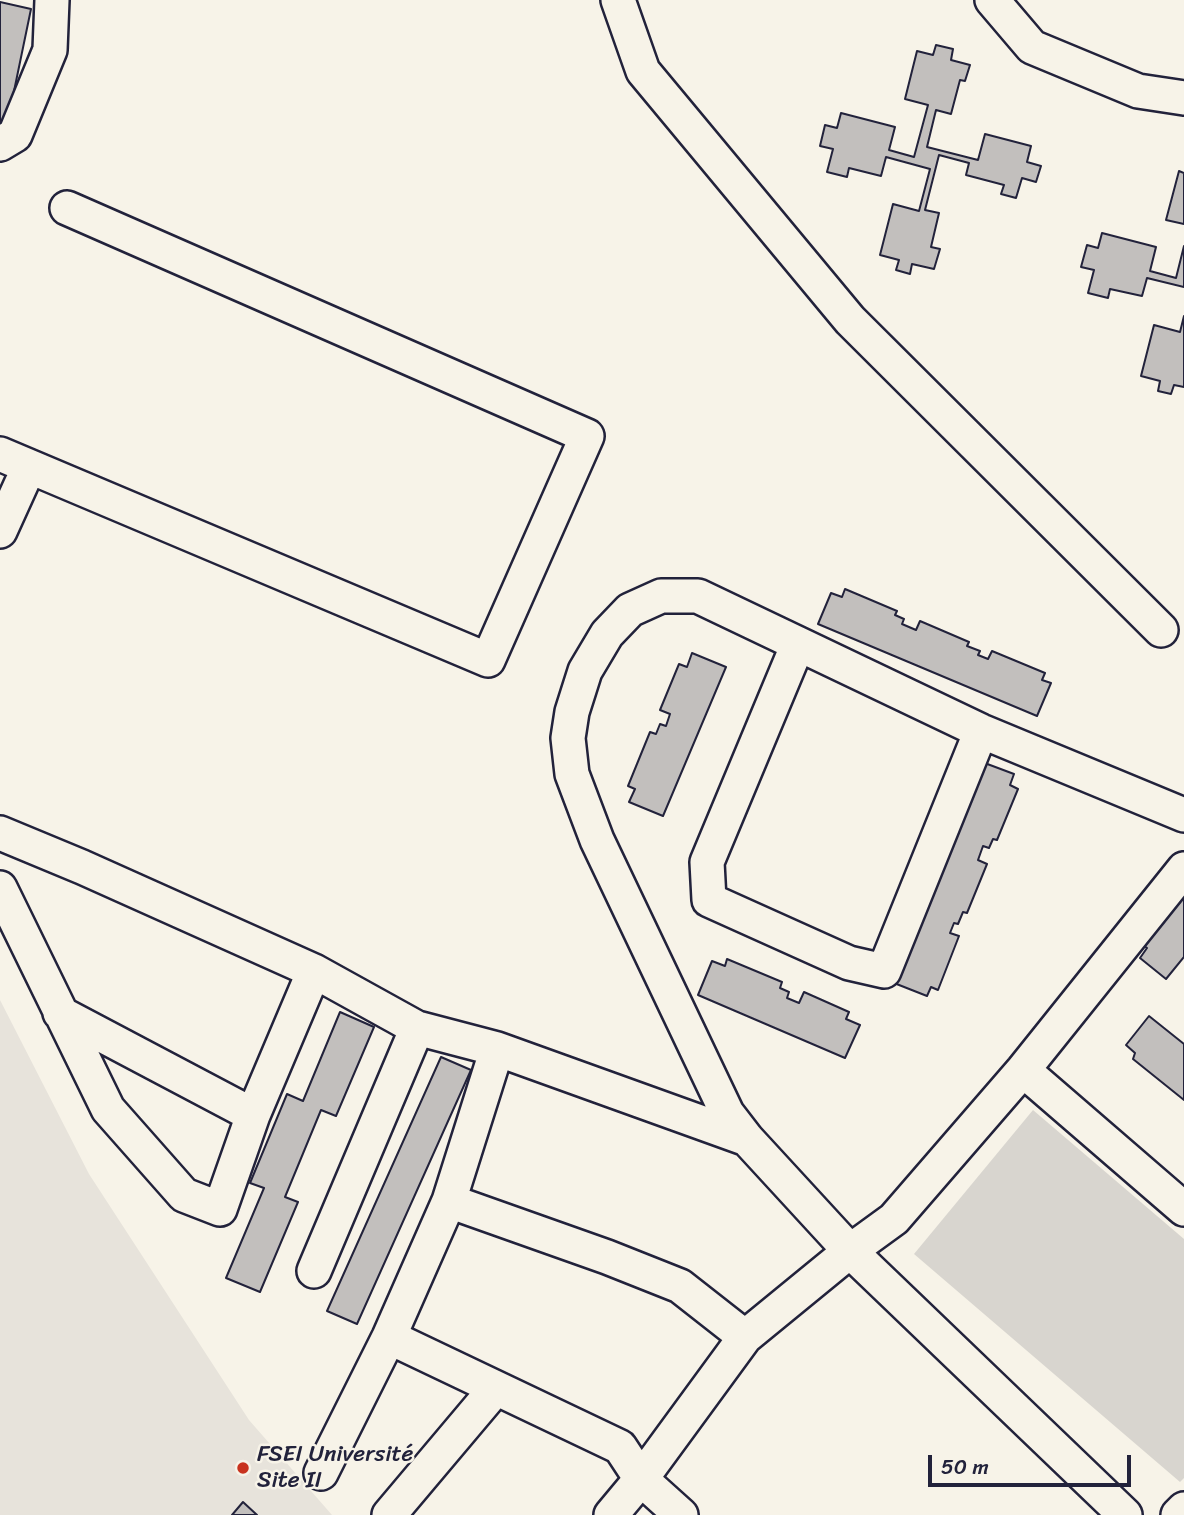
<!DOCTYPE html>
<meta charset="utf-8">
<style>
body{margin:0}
#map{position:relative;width:1184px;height:1515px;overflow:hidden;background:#f7f3e8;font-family:Sriracha,sans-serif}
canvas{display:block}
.scale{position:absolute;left:928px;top:1455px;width:203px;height:32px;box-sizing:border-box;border:4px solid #22223b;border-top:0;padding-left:9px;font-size:21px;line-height:24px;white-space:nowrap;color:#22223b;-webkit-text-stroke:5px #f7f3e8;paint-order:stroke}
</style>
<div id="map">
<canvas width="1184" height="1515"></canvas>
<div class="scale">50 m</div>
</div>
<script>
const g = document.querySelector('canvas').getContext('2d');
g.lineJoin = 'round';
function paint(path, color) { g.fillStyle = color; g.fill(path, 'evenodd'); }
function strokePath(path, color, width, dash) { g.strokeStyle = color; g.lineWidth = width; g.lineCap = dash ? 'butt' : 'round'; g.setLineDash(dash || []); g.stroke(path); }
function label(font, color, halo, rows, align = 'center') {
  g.font = font + ' Sriracha,sans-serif'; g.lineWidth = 5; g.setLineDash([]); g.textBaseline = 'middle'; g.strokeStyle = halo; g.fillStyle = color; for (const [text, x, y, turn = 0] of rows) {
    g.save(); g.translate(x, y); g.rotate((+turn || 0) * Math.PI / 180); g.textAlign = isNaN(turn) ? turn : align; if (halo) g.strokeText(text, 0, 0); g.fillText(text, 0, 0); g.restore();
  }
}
const built = new Path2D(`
 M 0,1000 L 89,1174 L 249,1420 L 332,1515 L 0,1515 Z`);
const green = new Path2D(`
 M 1033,1110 L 1184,1239 L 1184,1478 L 1180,1482 L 914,1254 Z`);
const building = new Path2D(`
 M 0,2 L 31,9 L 7,125 L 0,124 Z
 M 936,45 L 953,49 L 951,60 L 970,65 L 965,81 L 960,80 L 951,114 L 936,110 L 927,147 L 978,160 L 985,134 L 1031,146 L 1027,162 L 1041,166 L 1036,182 L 1022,178 L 1016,198 L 1001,194 L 1004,185 L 966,175 L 969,163 L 939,155 L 925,210 L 939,213 L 931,247 L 940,249 L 934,269 L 912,264 L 910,274 L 896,270 L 899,260 L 880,255 L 893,204 L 919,211 L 930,169 L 886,157 L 881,176 L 849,168 L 847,177 L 827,172 L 833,149 L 820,146 L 825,125 L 837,128 L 841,113 L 895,127 L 889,150 L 914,157 L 928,105 L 905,99 L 917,51 L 933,55 Z
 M 1179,171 L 1184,173 L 1184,224 L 1166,220 Z
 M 1102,233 L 1156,247 L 1150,271 L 1176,278 L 1184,246 L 1184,287 L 1147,278 L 1142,296 L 1110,289 L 1108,298 L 1088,293 L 1094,270 L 1081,267 L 1087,245 L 1098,248 Z
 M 1184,316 L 1184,387 L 1174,385 L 1171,394 L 1158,391 L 1160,381 L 1141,376 L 1154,325 L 1180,332 Z
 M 845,589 L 897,611 L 895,615 L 904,619 L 902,624 L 916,630 L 920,621 L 969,642 L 967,646 L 980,651 L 978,655 L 988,659 L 992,651 L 1045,673 L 1042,680 L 1051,683 L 1037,716 L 818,624 L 831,593 L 842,597 Z
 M 692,653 L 726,667 L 663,816 L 629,802 L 635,789 L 628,786 L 650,732 L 656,734 L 660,724 L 666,726 L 670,714 L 660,710 L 679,664 L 687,667 Z
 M 982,762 L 1014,774 L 1010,785 L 1018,789 L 997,840 L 993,839 L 989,848 L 983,846 L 978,860 L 987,864 L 967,913 L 963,912 L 958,924 L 954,923 L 950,933 L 959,936 L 938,990 L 931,987 L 927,996 L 894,983 Z
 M 1184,897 L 1184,957 L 1166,979 L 1140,958 L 1147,948 L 1140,943 L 1175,900 L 1179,903 Z
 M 727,959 L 782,982 L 780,988 L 789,992 L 787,998 L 799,1003 L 804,992 L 849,1012 L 846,1019 L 860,1025 L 845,1058 L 698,995 L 712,961 L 725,966 Z
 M 340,1012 L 374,1027 L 336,1116 L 321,1110 L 285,1197 L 298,1202 L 260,1292 L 226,1278 L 264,1188 L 250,1183 L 287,1094 L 303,1101 Z
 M 1149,1016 L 1184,1044 L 1184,1100 L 1133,1059 L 1135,1053 L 1126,1045 Z
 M 441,1057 L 471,1070 L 357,1324 L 327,1311 Z
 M 243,1502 L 257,1515 L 232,1515 Z`);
const minor = new Path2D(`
 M 618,0 L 643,71 L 850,320 L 1161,630
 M 992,0 L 1032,47 L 1138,91 L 1184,98
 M 0,144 L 15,135 L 50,50 L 52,0
 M 0,454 L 488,660 L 587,436 L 67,208
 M 0,531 L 29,467
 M 798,644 L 707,862 L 709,900 L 849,963 L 884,971 L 981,731
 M 0,833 L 82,867 L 314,971 L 417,1028 L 497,1049 L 747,1139
 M 0,888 L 108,1109 L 184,1195 L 220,1209 L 253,1115 L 314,971
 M 60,1013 L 253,1115
 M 1023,1070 L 1184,1209
 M 449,1201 L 607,1257 L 680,1286 L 745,1337
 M 314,1271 L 417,1028
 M 389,1337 L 620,1447 L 641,1479 L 681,1515
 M 321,1473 L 389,1337 L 449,1201 L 497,1049
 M 389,1515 L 496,1388
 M 611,1515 L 641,1479 L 745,1337 L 850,1251 L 894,1219 L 1023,1070 L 1184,869
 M 1125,1515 L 850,1251 L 747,1139 L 727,1113 L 597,840 L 572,774 L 568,738 L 572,712 L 585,671 L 607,634 L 630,610 L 661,596 L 698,596 L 981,731 L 1184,815
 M 1178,1515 L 1184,1509`);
const markers = [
 [243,1468,7,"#c8321e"]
];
const poiNames = [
 ["FSEI Université",257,1455],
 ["Site II",257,1481]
];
paint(built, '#e7e3db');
paint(green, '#d8d5cf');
paint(building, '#c2bfbd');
strokePath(building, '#22223b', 2);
strokePath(minor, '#22223b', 38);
strokePath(minor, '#f7f3e8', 33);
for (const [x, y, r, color] of markers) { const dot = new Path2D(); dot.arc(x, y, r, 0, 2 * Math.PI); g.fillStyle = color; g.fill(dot); strokePath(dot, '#f7f3e8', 2.5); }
label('23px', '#22223b', '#f7f3e8', poiNames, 'left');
</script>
